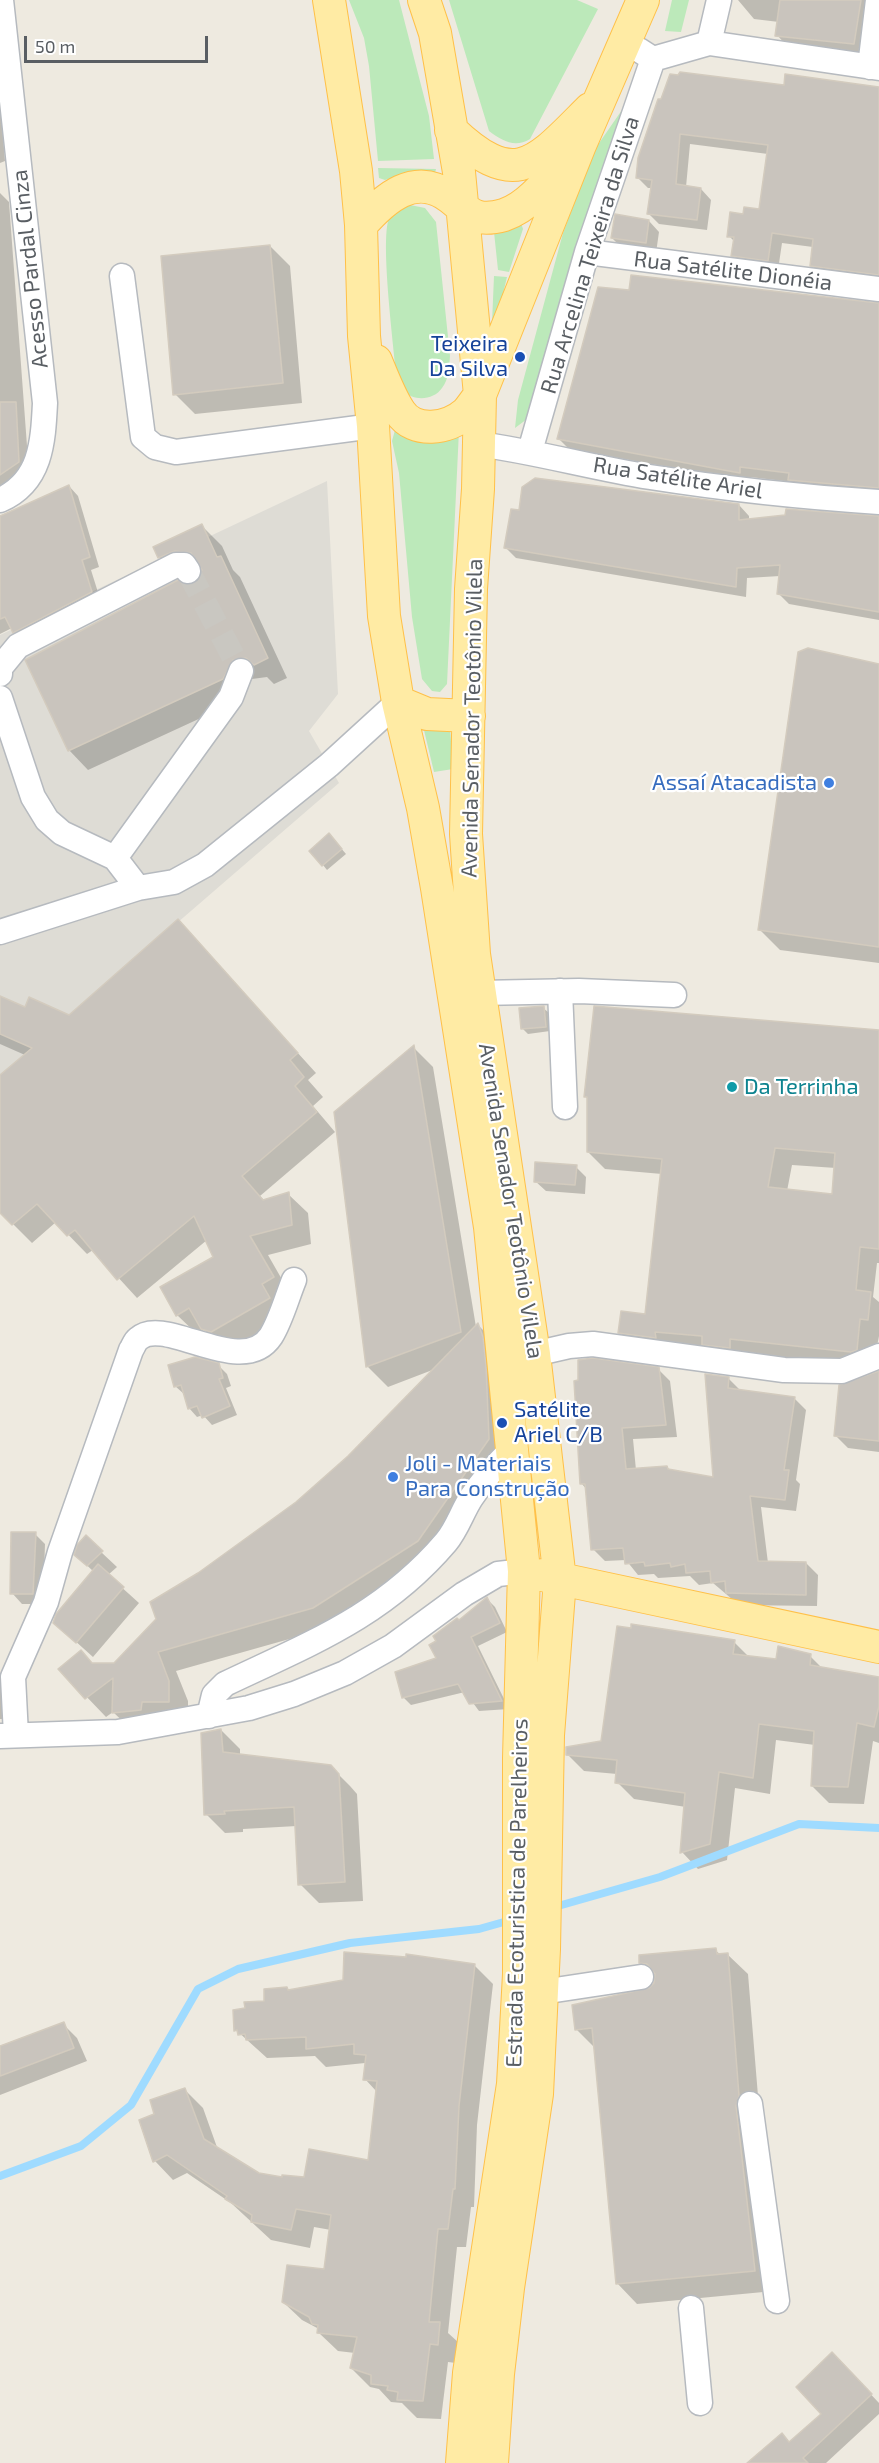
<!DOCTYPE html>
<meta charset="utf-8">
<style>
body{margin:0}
#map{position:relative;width:879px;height:2463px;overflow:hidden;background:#eeeae0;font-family:"Exo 2",sans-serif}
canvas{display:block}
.scale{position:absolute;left:24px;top:36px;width:184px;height:27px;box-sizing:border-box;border:3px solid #595e63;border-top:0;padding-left:8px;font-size:18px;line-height:21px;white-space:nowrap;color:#595e63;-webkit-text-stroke:4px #fff;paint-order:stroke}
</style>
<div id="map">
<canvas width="879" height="2463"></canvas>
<div class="scale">50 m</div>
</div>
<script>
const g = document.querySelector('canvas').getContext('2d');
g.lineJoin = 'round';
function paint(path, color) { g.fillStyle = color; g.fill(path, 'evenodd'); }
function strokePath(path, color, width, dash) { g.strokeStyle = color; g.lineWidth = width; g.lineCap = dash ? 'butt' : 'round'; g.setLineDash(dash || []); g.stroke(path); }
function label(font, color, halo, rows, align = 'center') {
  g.font = font + ' "Exo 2",sans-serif'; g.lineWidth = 4.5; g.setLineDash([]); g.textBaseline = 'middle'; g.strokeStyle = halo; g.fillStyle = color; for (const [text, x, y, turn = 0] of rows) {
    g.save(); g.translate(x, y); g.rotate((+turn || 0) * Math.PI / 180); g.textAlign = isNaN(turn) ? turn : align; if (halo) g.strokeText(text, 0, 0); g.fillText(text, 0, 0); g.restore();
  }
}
const industrial = new Path2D(`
 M 327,481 L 338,694 L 309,731 L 339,783 L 0,1076 L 0,635 Z`);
const green = new Path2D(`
 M 349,0 L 399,0 L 429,116 L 434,159 L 378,161 L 369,66 L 364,38 Z
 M 449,0 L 577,0 L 598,9 L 530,139 C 515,148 502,141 489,131 Z
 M 672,0 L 689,0 L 681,32 L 665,31 Z
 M 633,94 L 531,416 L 515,428 L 518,400 L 563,233 L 595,149 Z
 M 378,168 L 436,169 L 435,173 L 405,174 L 385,180 L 379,178 Z
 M 410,205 L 425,208 L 436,222 L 450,356 C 449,367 449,379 442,388 C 434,400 414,402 404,391 C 400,387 398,380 396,374 C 394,347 379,234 390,216 C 395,210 402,208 410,205 Z
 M 521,223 L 523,229 L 509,272 L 498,270 L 494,232 Z
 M 494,276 L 507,277 L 496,323 L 492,323 Z
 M 395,430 L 459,430 L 447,684 L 440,692 L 432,691 L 422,679 L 412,617 L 399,473 L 392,441 Z
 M 423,726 L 450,727 L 453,769 L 434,772 Z`);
const shadow = new Path2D(`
 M 738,0 L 879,0 L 864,54 L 787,46 L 777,35 L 779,22 L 754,19 Z
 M 785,87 L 879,89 L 879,283 L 822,276 L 811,265 L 813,247 L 782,243 L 778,270 L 743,266 L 733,255 L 735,242 L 729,236 L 744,216 L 760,210 L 768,154 L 690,144 L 686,187 L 701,189 L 711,200 L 707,230 L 659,224 L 649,214 L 653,188 L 648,188 L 637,177 L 659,101 Z
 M 0,97 L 5,161 L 0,163 Z
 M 0,193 L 9,202 L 29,473 L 0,493 Z
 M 649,221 L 659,232 L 656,253 L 622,248 L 612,238 Z
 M 270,246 L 290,266 L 302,403 L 195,414 L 175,394 Z
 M 729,286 L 807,298 L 879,322 L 879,497 L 801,490 L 792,482 L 750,477 L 750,482 L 569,449 L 558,438 L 630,292 L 728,289 Z
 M 69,486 L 78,496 L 99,567 L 91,570 L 101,602 L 24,642 L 12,628 L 0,634 L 0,518 Z
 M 739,505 L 749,516 L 749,520 L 879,517 L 879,620 L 789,604 L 779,594 L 780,576 L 747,578 L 746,597 L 516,558 L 505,547 Z
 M 202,526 L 222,546 L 233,570 L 240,577 L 287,678 L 274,684 L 267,677 L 252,679 L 242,699 L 88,770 L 69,750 L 188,587 L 197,584 L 203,571 L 196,570 L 179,577 L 159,557 Z
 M 879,665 L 879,963 L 780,950 L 760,930 Z
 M 334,840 L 346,854 L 327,870 L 323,865 Z
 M 178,921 L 316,1073 L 308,1080 L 323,1097 L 313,1106 L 335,1132 L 260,1196 L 265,1201 L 288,1194 L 308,1213 L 311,1244 L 268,1255 L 292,1297 L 288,1318 L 231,1351 L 222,1348 L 204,1330 L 197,1334 L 177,1315 L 215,1257 L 207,1240 L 137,1298 L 93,1250 L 87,1254 L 56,1222 L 32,1243 L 0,1211 L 0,1077 L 25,1055 L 0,1044 L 0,998 L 25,1009 L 69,1017 Z
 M 543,1008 L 548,1012 L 550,1031 L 528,1034 L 523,1029 Z
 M 879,1032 L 879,1263 L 877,1263 L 873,1297 L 879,1302 L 879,1336 L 873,1367 L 636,1350 L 619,1332 L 647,1316 L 662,1174 L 605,1169 L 588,1152 L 589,1100 L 586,1097 ZM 792,1165 L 836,1168 L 833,1196 L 787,1191 Z
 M 413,1047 L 433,1067 L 476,1327 L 478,1325 L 497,1344 L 508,1458 L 437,1560 L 332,1627 L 176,1671 L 188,1701 L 188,1721 L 133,1731 L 113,1712 L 106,1717 L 60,1669 L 114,1665 L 199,1574 L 297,1503 L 349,1457 L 435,1369 L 388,1387 L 368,1367 L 336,1113 Z
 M 576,1167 L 586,1177 L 585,1194 L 546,1191 L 535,1181 Z
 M 218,1365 L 227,1374 L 231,1386 L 226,1388 L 237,1415 L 212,1425 L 203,1415 L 197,1417 L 189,1408 L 184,1394 L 175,1386 Z
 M 658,1369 L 670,1381 L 677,1437 L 633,1439 L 636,1470 L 667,1467 L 671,1471 L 715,1479 L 728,1378 L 741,1391 L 794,1398 L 806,1410 L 796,1480 L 800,1484 L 796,1511 L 761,1507 L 768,1563 L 806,1563 L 818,1575 L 817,1606 L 739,1605 L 713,1583 L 699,1585 L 690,1576 L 658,1578 L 654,1574 L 638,1575 L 626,1560 L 605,1561 L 593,1549 L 587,1490 L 582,1484 Z
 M 879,1371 L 879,1452 L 848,1448 L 836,1436 Z
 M 35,1534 L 45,1544 L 43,1604 L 22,1604 L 12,1593 Z
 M 101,1552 L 117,1567 L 108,1575 L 139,1603 L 93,1657 L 54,1622 L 94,1572 L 76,1555 Z
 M 487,1599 L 495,1607 L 507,1632 L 478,1646 L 509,1709 L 479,1711 L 465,1692 L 411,1705 L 403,1697 Z
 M 734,1642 L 750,1658 L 778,1661 L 810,1656 L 823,1669 L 879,1679 L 879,1743 L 873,1741 L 864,1804 L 829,1803 L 812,1786 L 815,1745 L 776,1740 L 770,1794 L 735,1788 L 727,1860 L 698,1869 L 682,1852 L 686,1807 L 634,1799 L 617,1782 L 617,1774 L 584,1771 L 567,1754 L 602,1742 Z
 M 0,1682 L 9,1690 L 10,1719 L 0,1719 Z
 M 221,1730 L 240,1749 L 240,1756 L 331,1767 L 350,1786 L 357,1794 L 363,1901 L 319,1903 L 300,1884 L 297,1826 L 243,1829 L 243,1832 L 225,1833 L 206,1814 Z
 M 715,1950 L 721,1955 L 727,1954 L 748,1974 L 774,2291 L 637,2304 L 617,2283 L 596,2049 L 576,2029 L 650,1990 L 656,1977 L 641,1962 Z
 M 474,1965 L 493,1984 L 477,2125 L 474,2207 L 471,2207 L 466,2247 L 457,2247 L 448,2333 L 458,2342 L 456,2363 L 448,2362 L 441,2419 L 417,2418 L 402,2403 L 391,2402 L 379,2389 L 370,2387 L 351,2368 L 355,2353 L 338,2351 L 319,2333 L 319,2329 L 302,2320 L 283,2302 L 325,2271 L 331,2230 L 314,2227 L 310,2248 L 271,2240 L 231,2203 L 187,2173 L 173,2180 L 155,2161 L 156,2115 L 184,2089 L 203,2108 L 218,2150 L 259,2175 L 284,2179 L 305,2179 L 369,2162 L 377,2092 L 365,2079 L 365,2063 L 326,2067 L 315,2056 L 267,2058 L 236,2030 L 266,2002 L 287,1988 L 290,1991 Z
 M 63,2024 L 77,2038 L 87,2061 L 0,2095 L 0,2048 Z
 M 846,2368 L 879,2403 L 879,2414 L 826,2463 L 749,2463 L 790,2443 L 823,2414 Z`);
const stream = new Path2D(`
 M 551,1908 L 660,1877 L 799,1824 L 879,1828
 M 0,2176 L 81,2146 L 131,2105 L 198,1989 L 238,1969 L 350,1943 L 479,1929 L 511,1920`);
const building = new Path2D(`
 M 780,0 L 861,0 L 854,44 L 775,36 Z
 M 680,72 L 784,85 L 785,74 L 879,87 L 879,275 L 810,266 L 813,239 L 772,233 L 768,261 L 731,256 L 734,237 L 727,237 L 730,212 L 743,214 L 744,207 L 759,209 L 768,145 L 680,134 L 676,184 L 701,188 L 697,220 L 647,214 L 652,180 L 636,178 L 638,158 L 658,99 L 661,99 L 670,74 L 678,75 Z
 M 615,214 L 649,220 L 646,243 L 611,238 Z
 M 270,245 L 283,383 L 173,395 L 161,256 Z
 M 631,275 L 879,303 L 879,488 L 788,480 L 789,473 L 740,467 L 740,473 L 557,439 L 598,287 L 629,290 Z
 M 0,402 L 16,402 L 19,462 L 0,475 Z
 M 535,478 L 739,504 L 739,520 L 785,515 L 786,509 L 879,516 L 879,612 L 777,594 L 780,565 L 737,568 L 736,587 L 504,548 L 511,509 L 519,510 L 522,487 Z
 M 69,485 L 90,557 L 82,560 L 92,592 L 13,633 L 5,617 L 0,619 L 0,516 Z
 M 202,524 L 217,557 L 221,556 L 268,658 L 254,665 L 246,658 L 233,660 L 223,679 L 68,751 L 25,660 L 178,580 L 188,585 L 196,582 L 202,570 L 191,553 L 175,551 L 158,558 L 153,547 Z
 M 808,648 L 879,664 L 879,947 L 758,930 L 798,652 Z
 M 329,833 L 342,849 L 322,866 L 309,851 Z
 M 178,919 L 298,1053 L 290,1060 L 304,1077 L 295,1086 L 317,1112 L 242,1176 L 263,1200 L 289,1192 L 292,1225 L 250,1236 L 274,1277 L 262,1284 L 270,1298 L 211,1332 L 201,1329 L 189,1308 L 176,1316 L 160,1287 L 213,1257 L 194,1216 L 117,1280 L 75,1230 L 67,1236 L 37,1204 L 12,1225 L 0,1213 L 0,1075 L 32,1048 L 0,1034 L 0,996 L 25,1007 L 29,997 L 69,1015 Z
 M 544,1006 L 546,1027 L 521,1029 L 519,1008 Z
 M 594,1006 L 879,1030 L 879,1249 L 860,1247 L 856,1290 L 871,1292 L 868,1320 L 860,1319 L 857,1350 L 851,1352 L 730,1339 L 730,1348 L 702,1345 L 702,1336 L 655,1332 L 656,1338 L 618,1333 L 621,1311 L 645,1314 L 662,1159 L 587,1152 L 587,1097 L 584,1097 ZM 775,1148 L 835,1153 L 832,1194 L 768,1187 Z
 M 414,1045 L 461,1332 L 366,1367 L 334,1112 Z
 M 535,1162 L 577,1165 L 575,1185 L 534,1182 Z
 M 478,1323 L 483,1337 L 486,1366 L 489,1439 L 418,1541 L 313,1608 L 158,1652 L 169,1681 L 169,1702 L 142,1702 L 141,1710 L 112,1713 L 113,1678 L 85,1699 L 58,1669 L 81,1650 L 92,1663 L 114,1663 L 156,1619 L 150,1602 L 198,1573 L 296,1502 L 348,1456 Z
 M 195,1357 L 219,1363 L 223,1378 L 219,1379 L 230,1406 L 202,1418 L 197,1406 L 188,1409 L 181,1385 L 174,1387 L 168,1365 Z
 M 593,1358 L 659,1367 L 666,1425 L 622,1428 L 626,1469 L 667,1466 L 668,1469 L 713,1477 L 705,1374 L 729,1377 L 728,1388 L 795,1397 L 784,1470 L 789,1470 L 785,1500 L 750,1496 L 758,1561 L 806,1562 L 806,1595 L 726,1593 L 725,1581 L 711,1583 L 710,1571 L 686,1573 L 685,1564 L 671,1567 L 670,1563 L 645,1566 L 644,1562 L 625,1564 L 623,1548 L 591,1550 L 585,1484 L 580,1484 L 574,1381 L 578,1380 L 578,1360 Z
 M 879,1371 L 879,1441 L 834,1436 L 839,1385 Z
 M 11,1532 L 36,1532 L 33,1594 L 10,1594 Z
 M 86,1535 L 103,1551 L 87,1566 L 74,1555 L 77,1545 Z
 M 98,1564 L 124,1587 L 76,1643 L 53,1623 L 56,1614 Z
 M 487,1597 L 500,1623 L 471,1637 L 502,1701 L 469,1704 L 458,1684 L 402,1698 L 395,1672 L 436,1658 L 429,1645 L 436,1641 L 433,1636 L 457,1618 L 459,1620 Z
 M 631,1624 L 735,1640 L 733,1654 L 776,1659 L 778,1646 L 811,1654 L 810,1665 L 879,1677 L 879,1706 L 874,1727 L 857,1723 L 848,1787 L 811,1786 L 814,1731 L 759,1724 L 753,1778 L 719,1772 L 710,1844 L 680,1853 L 685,1793 L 615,1783 L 617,1760 L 566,1755 L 566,1747 L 601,1741 L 617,1626 L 631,1628 Z
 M 221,1729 L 223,1752 L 331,1765 L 339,1774 L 345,1882 L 298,1885 L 294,1807 L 224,1811 L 225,1814 L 204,1815 L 201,1733 Z
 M 716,1948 L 717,1954 L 728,1953 L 739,2096 L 736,2106 L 755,2271 L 616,2284 L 592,2028 L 575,2030 L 572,2005 L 649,1988 L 654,1983 L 655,1974 L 647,1964 L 639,1963 L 639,1955 Z
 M 344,1952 L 406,1957 L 406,1954 L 475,1964 L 459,2106 L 455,2189 L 453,2189 L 448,2229 L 438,2229 L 429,2322 L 440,2322 L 438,2345 L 430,2344 L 423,2401 L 397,2400 L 398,2392 L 387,2390 L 388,2386 L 371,2384 L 371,2375 L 350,2368 L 357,2337 L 317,2333 L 318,2325 L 312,2324 L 309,2317 L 282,2302 L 287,2265 L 324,2269 L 331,2215 L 296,2209 L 291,2230 L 251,2222 L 252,2215 L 225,2199 L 227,2196 L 167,2155 L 153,2162 L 139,2120 L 154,2114 L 150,2100 L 185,2088 L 204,2139 L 259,2173 L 282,2177 L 282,2175 L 304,2177 L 309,2149 L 368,2160 L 377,2081 L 363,2080 L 366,2055 L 354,2054 L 354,2044 L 306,2049 L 306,2037 L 246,2040 L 245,2034 L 238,2035 L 237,2030 L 234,2031 L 233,2010 L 245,2008 L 244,2002 L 264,2001 L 264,1989 L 287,1987 L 288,1990 L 343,1980 Z
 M 64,2022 L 74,2048 L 0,2076 L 0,2046 Z
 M 832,2352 L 872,2394 L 803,2458 L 808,2463 L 747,2463 L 782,2433 L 789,2442 L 821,2414 L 796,2387 Z`);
const minorTunnel = new Path2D(`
 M 188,571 L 241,671`);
const minor = new Path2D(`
 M 709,43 L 719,0
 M 639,50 L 653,59 L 709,43 L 879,68
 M 870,67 L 878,0
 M 587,252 L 879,289
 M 122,276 L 143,437 L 155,447 L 176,452 L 373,426
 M 479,444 C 537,452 593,468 650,477 C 726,489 802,497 879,502
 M 530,451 L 587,252 L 653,59
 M 0,500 C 41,482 43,443 45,403 L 1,0
 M 0,674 L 0,668 L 18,646 L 176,565 L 184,565 L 188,571
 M 0,698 L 33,797 L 47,820 L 62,833 L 115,858 L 138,888
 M 115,858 L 231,697 L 241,671
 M 0,932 L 138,888 L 174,882 L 205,865 L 329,765 L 398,702
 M 560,991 L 565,1107
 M 479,993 L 579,991 L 674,995
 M 534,1354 L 569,1346 L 593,1344 L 784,1370 L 842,1371 L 879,1356
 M 209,1716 L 214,1695 L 225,1684 C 311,1643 383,1616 446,1542 C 457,1529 462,1512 471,1498 C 483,1480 497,1464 512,1449
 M 16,1735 L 13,1677 L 46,1602 L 60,1552 L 131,1350 C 133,1347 135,1341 138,1339 C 164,1314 242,1380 271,1336 C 281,1320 287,1297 294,1280
 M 0,1736 L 118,1732 L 249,1708 L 294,1694 L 345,1673 L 393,1646 L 464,1594 L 498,1574 L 524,1571
 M 542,1992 L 641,1977
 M 750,2104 L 777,2301
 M 691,2308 L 700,2403`);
const major = new Path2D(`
 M 329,0 L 356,171 L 361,225 L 364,336 L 373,426 L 384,616 L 398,702 L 423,808 L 437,888 L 490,1227 L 524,1571 L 519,1758 L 519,1974 L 513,2084 L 469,2373 L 462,2463
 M 424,0 L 435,33 L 459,172 L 480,395 L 478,489 L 471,589 L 466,834 L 474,954 L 534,1354 L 560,1580 L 548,1735 L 544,1949 L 537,2094 L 508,2288 L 498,2374 L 492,2463
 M 451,130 C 516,192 536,163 590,109
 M 361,225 C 384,199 415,170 451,198 C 470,213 475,223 504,215 C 529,207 549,180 565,161
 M 376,361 C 383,378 390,397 400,412 C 414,434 448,429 466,413 C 471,408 475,401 480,395 L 580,145 L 643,0
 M 398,702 L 427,714 L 469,716
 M 542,1575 L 879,1647`);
const markers = [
 [520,357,6,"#1a4fb4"],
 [829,783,6,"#3f7fe0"],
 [732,1087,6,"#0f9aa8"],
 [502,1423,6,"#1a4fb4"],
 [393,1477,6,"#3f7fe0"]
];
const streetNames = [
 ["Rua Arcelina Teixeira da Silva",590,255,-73],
 ["Acesso Pardal Cinza",30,269,-96],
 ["Rua Satélite Dionéia",733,271,7],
 ["Rua Satélite Ariel",678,478,9],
 ["Avenida Senador Teotônio Vilela",472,718,-89],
 ["Avenida Senador Teotônio Vilela",511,1201,81],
 ["Estrada Ecoturistica de Parelheiros",517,1893,-89]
];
const transitNames = [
 ["Teixeira",508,344],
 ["Da Silva",508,369],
 ["Satélite",514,1410,"left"],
 ["Ariel C/B",514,1435,"left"]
];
const shopNames = [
 ["Assaí Atacadista",817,783],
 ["Joli - Materiais",405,1464,"left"],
 ["Para Construção",405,1489,"left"]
];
const cultureNames = [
 ["Da Terrinha",744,1087]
];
paint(industrial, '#dedcd5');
paint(green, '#bce9ba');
paint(shadow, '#0003');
strokePath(stream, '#9fdbff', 8);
paint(building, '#c9c4bd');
strokePath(building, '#d3cbbe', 1.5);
strokePath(minorTunnel, '#c9c7c1', 24, [24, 12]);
strokePath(minor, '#b6babf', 27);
strokePath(major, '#ffc048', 34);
strokePath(minor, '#fff', 24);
strokePath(major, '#ffeba4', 32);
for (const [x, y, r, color] of markers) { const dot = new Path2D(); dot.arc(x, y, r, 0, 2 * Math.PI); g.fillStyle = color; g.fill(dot); strokePath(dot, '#fff', 2); }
label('22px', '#595e63', '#fff', streetNames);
label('22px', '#164399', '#fff', transitNames, 'right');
label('22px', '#366cbe', '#fff', shopNames, 'right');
label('22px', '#0d838f', '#fff', cultureNames, 'left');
</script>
